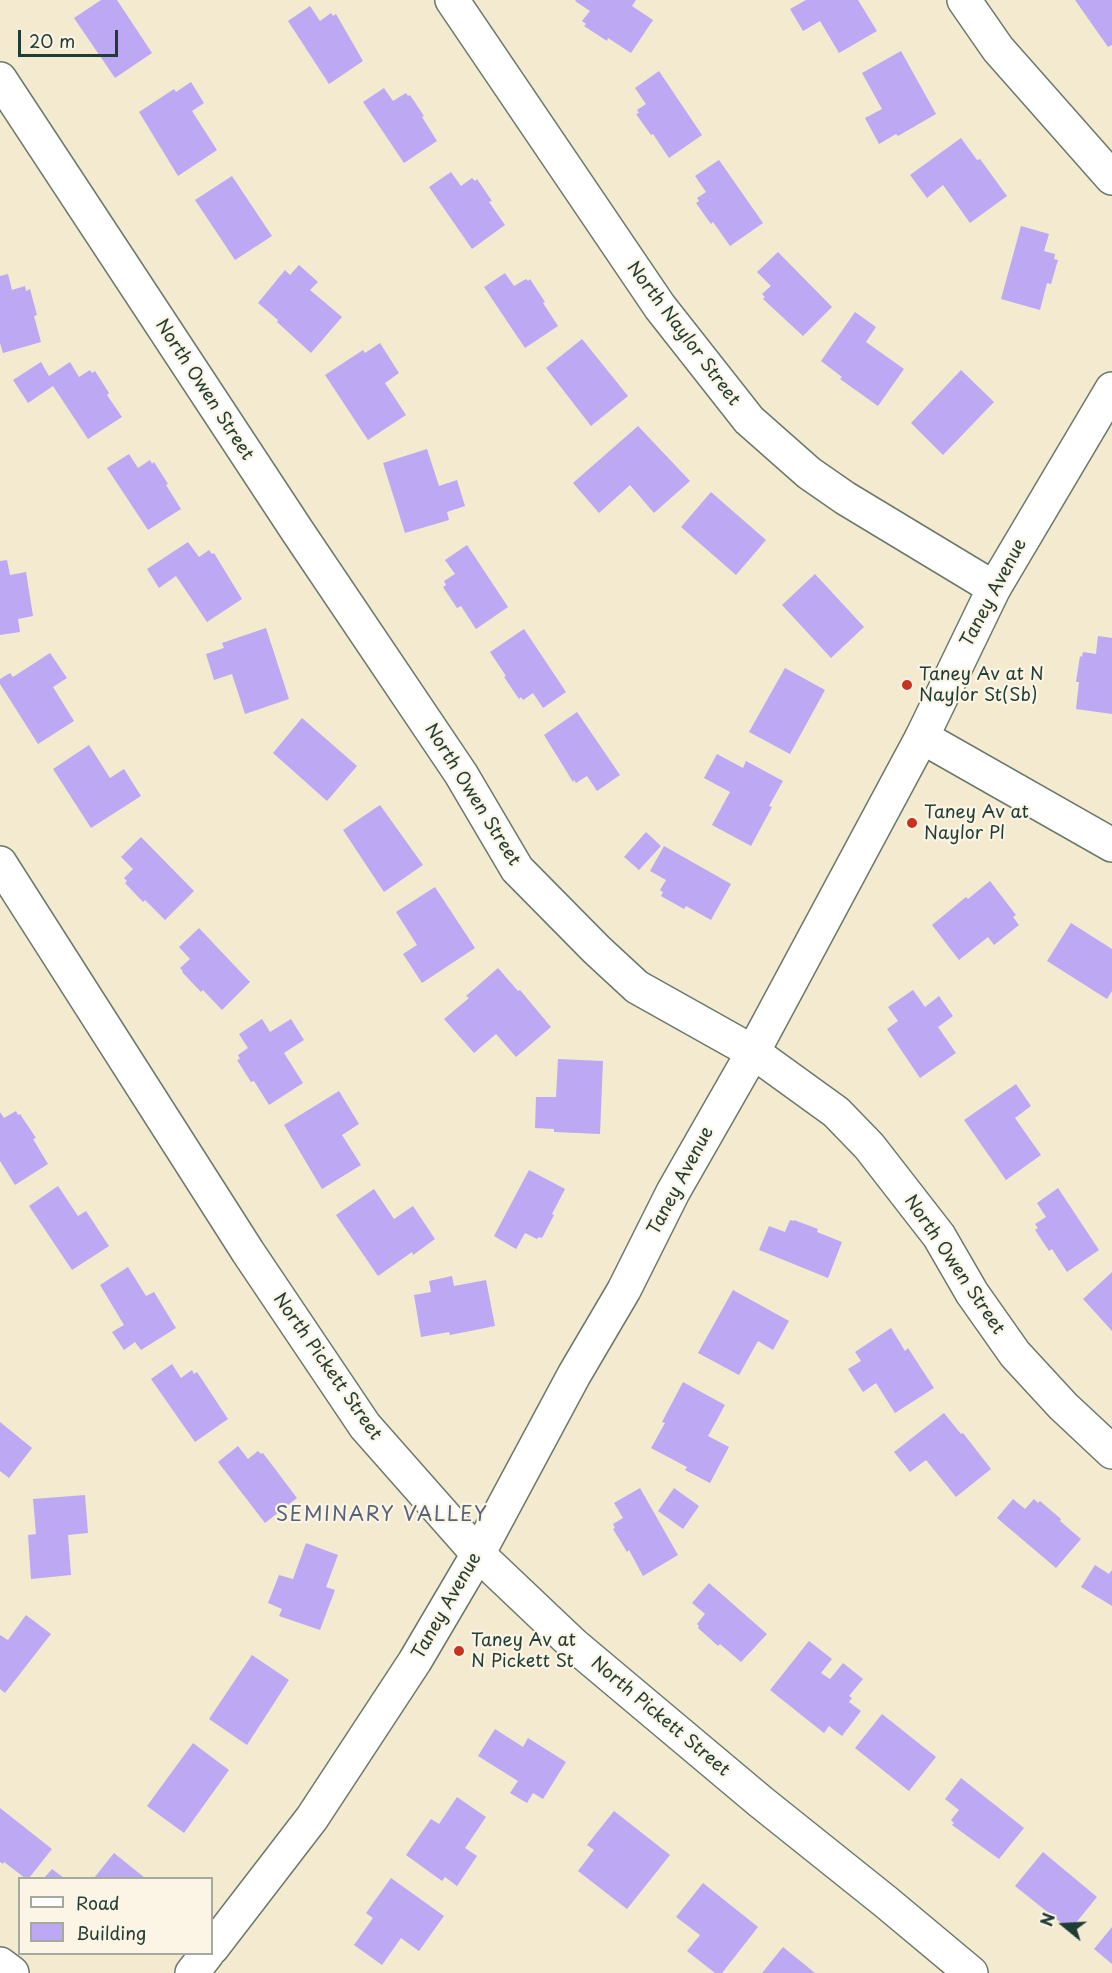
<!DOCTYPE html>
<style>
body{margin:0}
#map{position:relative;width:1112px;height:1973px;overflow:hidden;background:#f3ead0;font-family:"Playpen Sans",sans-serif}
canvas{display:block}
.legend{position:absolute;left:18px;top:1877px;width:195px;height:78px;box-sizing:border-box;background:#fcf5e5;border:2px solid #a4ab9e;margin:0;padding:8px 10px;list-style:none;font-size:18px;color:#1f3d34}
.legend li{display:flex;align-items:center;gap:12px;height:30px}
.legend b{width:30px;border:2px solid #a4ab9e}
.north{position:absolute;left:1034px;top:1895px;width:60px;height:60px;-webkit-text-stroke:4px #fcf5e5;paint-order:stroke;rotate:288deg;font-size:16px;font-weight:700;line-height:24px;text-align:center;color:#1f3d34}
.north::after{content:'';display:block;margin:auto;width:21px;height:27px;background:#1f3d34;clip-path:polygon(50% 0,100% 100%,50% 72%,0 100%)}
.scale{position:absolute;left:18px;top:30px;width:100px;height:27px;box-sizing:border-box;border:3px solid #1f3d34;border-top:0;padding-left:8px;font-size:18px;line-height:21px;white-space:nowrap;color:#1f3d34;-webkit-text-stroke:4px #fcf5e5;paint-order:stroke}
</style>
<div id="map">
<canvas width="1112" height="1973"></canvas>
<ul class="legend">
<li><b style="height:8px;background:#fff"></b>Road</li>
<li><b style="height:16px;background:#bda8f4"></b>Building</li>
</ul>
<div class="north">N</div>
<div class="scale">20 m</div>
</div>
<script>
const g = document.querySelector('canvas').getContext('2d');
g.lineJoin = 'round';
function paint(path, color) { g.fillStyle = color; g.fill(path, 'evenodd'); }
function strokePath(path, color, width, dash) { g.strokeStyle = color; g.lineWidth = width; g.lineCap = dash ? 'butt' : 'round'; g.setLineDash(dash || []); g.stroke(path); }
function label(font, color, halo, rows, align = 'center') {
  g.font = font + ' "Playpen Sans",sans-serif'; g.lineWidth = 4.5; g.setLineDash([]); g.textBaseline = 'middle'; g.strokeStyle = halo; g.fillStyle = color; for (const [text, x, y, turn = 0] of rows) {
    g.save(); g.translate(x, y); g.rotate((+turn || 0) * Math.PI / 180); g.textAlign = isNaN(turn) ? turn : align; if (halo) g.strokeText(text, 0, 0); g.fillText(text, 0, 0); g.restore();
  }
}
const building = new Path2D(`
 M 101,0 L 117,0 L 152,53 L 115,78 L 74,18 Z
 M 576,0 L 636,0 L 632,6 L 653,20 L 631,53 L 608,38 L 607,41 L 584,26 L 586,24 L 582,21 L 590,11 L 575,1 Z
 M 806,0 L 858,0 L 877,31 L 839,53 L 820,21 L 803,31 L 790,9 Z
 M 1075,0 L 1112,0 L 1112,45 L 1108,47 Z
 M 310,6 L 320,21 L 331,13 L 333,16 L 336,14 L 363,61 L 329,84 L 288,21 Z
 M 901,51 L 936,114 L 898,136 L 896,134 L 879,144 L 865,118 L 882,109 L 862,73 Z
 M 659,71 L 702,135 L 669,158 L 653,134 L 651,135 L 636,114 L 639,113 L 637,110 L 646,104 L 635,88 Z
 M 191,82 L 204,103 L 192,111 L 217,150 L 178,176 L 139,112 L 174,89 L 176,92 Z
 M 384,88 L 393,101 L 406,93 L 408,96 L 410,95 L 424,116 L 422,117 L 437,141 L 404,163 L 363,102 Z
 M 961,138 L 977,160 L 980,159 L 1007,196 L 970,223 L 943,185 L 927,198 L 910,175 Z
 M 719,160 L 763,223 L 730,246 L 713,222 L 711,224 L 696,203 L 699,201 L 697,198 L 706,192 L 695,176 Z
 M 451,172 L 461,186 L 472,178 L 475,181 L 477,179 L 492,201 L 489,202 L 505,225 L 472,249 L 429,187 Z
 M 232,176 L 272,236 L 235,260 L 195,200 Z
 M 1021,226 L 1049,234 L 1044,251 L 1055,254 L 1054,259 L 1058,260 L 1051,284 L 1047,283 L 1040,310 L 1001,299 Z
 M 778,252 L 832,307 L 803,336 L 763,299 L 765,297 L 762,294 L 771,286 L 757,272 Z
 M 299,265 L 318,282 L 310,290 L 342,317 L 311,353 L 277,322 L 278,320 L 258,303 L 285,270 L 290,275 Z
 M 505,273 L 514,286 L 526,279 L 528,281 L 530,279 L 545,302 L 543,303 L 558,326 L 525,348 L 484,287 Z
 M 8,274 L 12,290 L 25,286 L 26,291 L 30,289 L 37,315 L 34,316 L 41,342 L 3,353 L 0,343 L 0,276 Z
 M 855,312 L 876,327 L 866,342 L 904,369 L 878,406 L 840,379 L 842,377 L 821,361 Z
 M 582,339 L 628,396 L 591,426 L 546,368 Z
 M 380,343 L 399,373 L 385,383 L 406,415 L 368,440 L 325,375 L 363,350 L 365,353 Z
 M 41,362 L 49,376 L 70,362 L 79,377 L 90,370 L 92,373 L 95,371 L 109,393 L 107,395 L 122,417 L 88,439 L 53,386 L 28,403 L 13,380 Z
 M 961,370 L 994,402 L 943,455 L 911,423 Z
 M 638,426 L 690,481 L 654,513 L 630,485 L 599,513 L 573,483 Z
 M 427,449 L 439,486 L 457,480 L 465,506 L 447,512 L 449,520 L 405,533 L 383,463 Z
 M 129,454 L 138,468 L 150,460 L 152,464 L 154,462 L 168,484 L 166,485 L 181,509 L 148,530 L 107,468 Z
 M 711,492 L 766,540 L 736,575 L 681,527 Z
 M 188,542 L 199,557 L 209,550 L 212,554 L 214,553 L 242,599 L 207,622 L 176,576 L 159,588 L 147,569 Z
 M 467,545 L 508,607 L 476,629 L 461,606 L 457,608 L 443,587 L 446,585 L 444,581 L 455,574 L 445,560 Z
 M 7,560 L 10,575 L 26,572 L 33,616 L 18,619 L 20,632 L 0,635 L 0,561 Z
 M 815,574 L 864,627 L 831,658 L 782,605 Z
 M 266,628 L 289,699 L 245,714 L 232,674 L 214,680 L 206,654 L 224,648 L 222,643 Z
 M 524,629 L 566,692 L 543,708 L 533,693 L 523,700 L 521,697 L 519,699 L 504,677 L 506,676 L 490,652 Z
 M 1098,636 L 1112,638 L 1112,714 L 1076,709 L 1079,682 L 1076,682 L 1080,656 L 1082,657 L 1083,652 L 1096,654 Z
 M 50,653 L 67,678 L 53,687 L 74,721 L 38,744 L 0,684 L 0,679 L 10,673 L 13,677 Z
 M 785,668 L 825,690 L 790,754 L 749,732 Z
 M 577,712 L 620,775 L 597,791 L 587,776 L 576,783 L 574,780 L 573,782 L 544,735 Z
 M 302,718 L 357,766 L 327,801 L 273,753 Z
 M 89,745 L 110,778 L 124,769 L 141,796 L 91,828 L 53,769 Z
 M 717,754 L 743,768 L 746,761 L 783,781 L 769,806 L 772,807 L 751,846 L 712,825 L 730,792 L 704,778 Z
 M 380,805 L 423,865 L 384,892 L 343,830 Z
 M 646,832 L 661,846 L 639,870 L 624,857 Z
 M 141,837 L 194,891 L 165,920 L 145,900 L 143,902 L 125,883 L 127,881 L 124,878 L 133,869 L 121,857 Z
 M 664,846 L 731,884 L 711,920 L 686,906 L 684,909 L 661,896 L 663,892 L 660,890 L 666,880 L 650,871 Z
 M 990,881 L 1016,915 L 1013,917 L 1019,925 L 994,945 L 988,937 L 959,960 L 932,925 L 966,897 L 968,899 Z
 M 435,887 L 475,948 L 422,983 L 403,954 L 417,945 L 396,912 Z
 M 1071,923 L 1112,949 L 1112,991 L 1107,999 L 1047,961 Z
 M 199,928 L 250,982 L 222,1010 L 203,990 L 201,992 L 182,972 L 183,971 L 180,968 L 190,959 L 179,947 Z
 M 498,968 L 518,991 L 520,990 L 551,1027 L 516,1057 L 496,1034 L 474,1053 L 444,1019 L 469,998 L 466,996 Z
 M 913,990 L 925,1007 L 939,996 L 953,1016 L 938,1027 L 956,1053 L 920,1078 L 887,1029 L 898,1021 L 888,1007 Z
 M 262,1019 L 270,1032 L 291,1019 L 304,1040 L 284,1053 L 303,1083 L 269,1105 L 254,1081 L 251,1082 L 237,1060 L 240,1059 L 238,1055 L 248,1048 L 239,1034 Z
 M 558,1059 L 603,1061 L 600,1134 L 554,1132 L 554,1129 L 535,1128 L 536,1097 L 556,1097 Z
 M 1016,1084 L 1031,1106 L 1015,1118 L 1041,1155 L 1006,1180 L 964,1120 Z
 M 339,1091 L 359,1124 L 342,1135 L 361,1165 L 322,1189 L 284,1125 Z
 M 16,1111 L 18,1115 L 20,1114 L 36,1138 L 33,1139 L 48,1164 L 15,1185 L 0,1161 L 0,1112 L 4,1118 Z
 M 529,1170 L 565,1189 L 552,1214 L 554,1215 L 542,1238 L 539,1237 L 537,1239 L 525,1233 L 516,1249 L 494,1236 Z
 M 58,1186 L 78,1216 L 86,1211 L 109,1246 L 72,1270 L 29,1206 Z
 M 1058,1188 L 1099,1250 L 1067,1272 L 1052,1249 L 1049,1251 L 1035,1230 L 1038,1228 L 1035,1224 L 1046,1217 L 1037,1203 Z
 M 374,1189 L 394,1219 L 413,1206 L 435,1239 L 413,1255 L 412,1252 L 378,1276 L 336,1215 Z
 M 790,1220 L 794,1221 L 794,1220 L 818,1229 L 817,1232 L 842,1242 L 828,1278 L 759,1250 L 769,1226 L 785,1232 Z
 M 128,1267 L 146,1296 L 154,1292 L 176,1328 L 141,1350 L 135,1342 L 124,1350 L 112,1332 L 124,1325 L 100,1285 Z
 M 1112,1272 L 1112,1331 L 1083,1299 Z
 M 452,1276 L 454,1286 L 486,1280 L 495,1326 L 450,1335 L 449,1332 L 421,1337 L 414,1295 L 431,1292 L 429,1281 Z
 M 733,1290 L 789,1321 L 773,1350 L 758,1341 L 739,1375 L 698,1353 Z
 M 891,1328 L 905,1351 L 908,1348 L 934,1388 L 895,1413 L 876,1383 L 863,1392 L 848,1369 L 861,1361 L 855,1352 Z
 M 172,1364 L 181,1378 L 192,1370 L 194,1374 L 197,1372 L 228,1419 L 195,1442 L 151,1379 Z
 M 683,1382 L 725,1405 L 708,1436 L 729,1447 L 710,1483 L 685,1470 L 687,1467 L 651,1448 L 665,1423 L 662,1422 Z
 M 944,1413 L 961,1434 L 963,1433 L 991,1469 L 956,1497 L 926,1460 L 910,1472 L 894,1452 Z
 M 0,1422 L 32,1448 L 9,1478 L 0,1471 Z
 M 238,1446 L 248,1459 L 258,1451 L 261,1454 L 263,1453 L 297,1498 L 265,1523 L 218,1462 Z
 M 640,1488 L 678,1555 L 643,1576 L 629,1550 L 627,1552 L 613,1529 L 615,1528 L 613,1524 L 623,1518 L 614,1503 Z
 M 674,1488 L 699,1506 L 683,1529 L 658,1511 Z
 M 85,1495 L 88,1533 L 68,1535 L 71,1575 L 31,1579 L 28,1535 L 36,1534 L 33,1499 Z
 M 1013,1499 L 1025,1509 L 1034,1499 L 1038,1503 L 1040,1501 L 1061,1519 L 1060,1521 L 1081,1539 L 1056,1568 L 997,1518 Z
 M 306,1543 L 338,1555 L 326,1587 L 335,1590 L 320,1630 L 279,1616 L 282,1609 L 268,1603 L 279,1575 L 293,1579 Z
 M 1095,1565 L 1109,1574 L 1112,1570 L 1112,1606 L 1081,1587 Z
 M 709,1583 L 767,1634 L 741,1662 L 720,1644 L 718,1646 L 698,1628 L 699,1626 L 697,1624 L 705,1614 L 692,1603 Z
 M 26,1615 L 51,1634 L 5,1693 L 0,1689 L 0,1635 L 8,1640 Z
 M 809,1641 L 832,1659 L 821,1673 L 830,1679 L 843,1663 L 863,1679 L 849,1696 L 852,1698 L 849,1702 L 861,1711 L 842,1736 L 829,1726 L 824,1733 L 770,1690 Z
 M 252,1655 L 289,1680 L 247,1745 L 209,1719 Z
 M 882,1714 L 936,1757 L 909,1791 L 855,1748 Z
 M 495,1729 L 523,1747 L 528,1738 L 566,1762 L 543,1799 L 533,1793 L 527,1803 L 510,1793 L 518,1781 L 478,1756 Z
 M 193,1743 L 229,1770 L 184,1833 L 147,1806 Z
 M 961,1778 L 1024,1828 L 999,1859 L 952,1825 L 954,1823 L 951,1820 L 959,1810 L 945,1799 Z
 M 457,1797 L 486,1817 L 465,1848 L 477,1856 L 457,1886 L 445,1877 L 442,1881 L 406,1855 L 431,1819 L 439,1824 Z
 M 0,1808 L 52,1849 L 29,1878 L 25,1878 L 4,1862 L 3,1864 L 0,1862 Z
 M 614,1811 L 670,1855 L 627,1909 L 578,1871 L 594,1850 L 587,1845 Z
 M 1043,1852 L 1097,1897 L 1070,1930 L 1015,1886 Z
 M 114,1853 L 145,1878 L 94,1878 Z
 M 52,1869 L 64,1878 L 44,1878 Z
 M 391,1878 L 444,1916 L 419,1951 L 401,1938 L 382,1965 L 354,1945 L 373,1918 L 366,1913 Z
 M 703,1883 L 758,1927 L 722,1973 L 715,1973 L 687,1951 L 700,1935 L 676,1917 Z
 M 1112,1927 L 1112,1964 L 1094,1949 Z
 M 783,1947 L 815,1973 L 762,1973 Z`);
const minor = new Path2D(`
 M 452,0 L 660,307 L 749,420 L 809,473 L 845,498 L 994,588
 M 964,0 L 998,49 L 1112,178
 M 0,79 L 298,532 L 461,774 L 517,869 L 597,950 L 637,987 L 753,1052 L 836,1112 L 869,1146 L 939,1236 L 972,1293 L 1015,1354 L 1063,1406 L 1112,1452
 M 922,737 L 1112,845
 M 0,863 L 248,1252 L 365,1426 L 478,1554 L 574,1645 L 761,1802 L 886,1902 L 971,1973
 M 0,1964 L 12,1973`);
const tertiary = new Path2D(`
 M 212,1948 L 312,1818 L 415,1661 L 478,1554 L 574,1375 L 624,1290 L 673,1192 L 753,1052 L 922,737 L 994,588 L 1112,389
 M 192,1973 L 207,1954`);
const markers = [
 [907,685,6,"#c8321e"],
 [912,823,6,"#c8321e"],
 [459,1651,6,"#c8321e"]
];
const streetNames = [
 ["North Naylor Street",683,334,53],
 ["North Owen Street",204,390,57],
 ["Taney Avenue",994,593,-62],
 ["North Owen Street",472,795,58],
 ["Taney Avenue",681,1181,-62],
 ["North Owen Street",954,1265,56],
 ["North Pickett Street",327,1367,55],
 ["Taney Avenue",447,1606,-60],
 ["North Pickett Street",660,1717,40]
];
const poiNames = [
 ["Taney Av at N",919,675],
 ["Naylor St(Sb)",919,696],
 ["Taney Av at",924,813],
 ["Naylor Pl",924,834],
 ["Taney Av at",471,1641],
 ["N Pickett St",471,1662]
];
const neighbourhoodNames = [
 ["SEMINARY VALLEY",382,1515]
];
paint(building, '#bda8f4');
strokePath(minor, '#697a6b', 36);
strokePath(tertiary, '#697a6b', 36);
strokePath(minor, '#fff', 33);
strokePath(tertiary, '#fff', 33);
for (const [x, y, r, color] of markers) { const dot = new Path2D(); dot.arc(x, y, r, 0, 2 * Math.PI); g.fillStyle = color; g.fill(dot); strokePath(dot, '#fcf5e5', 2); }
label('18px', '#1f3d34', '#fcf5e5', streetNames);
label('18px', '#1f3d34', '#fcf5e5', poiNames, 'left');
g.letterSpacing = '1.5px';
label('20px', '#566277', '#fcf5e5', neighbourhoodNames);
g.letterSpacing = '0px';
</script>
